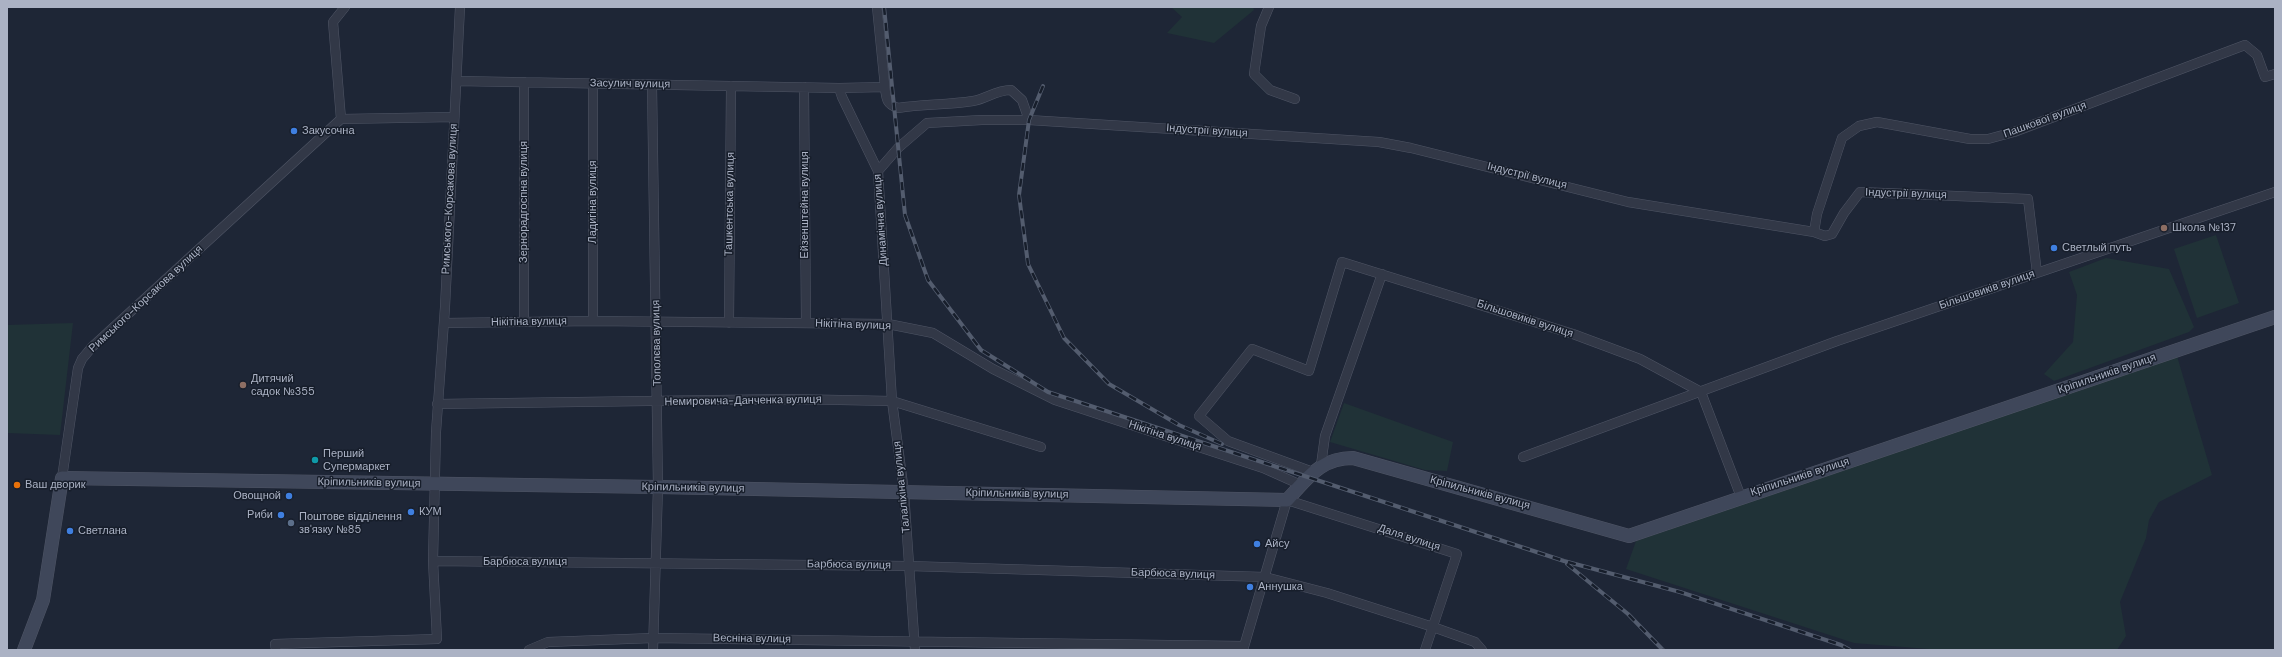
<!DOCTYPE html>
<meta charset="utf-8">
<style>
body{margin:0}
#map{position:relative;width:2282px;height:657px;overflow:hidden;background:#1e2636;font-family:"DM Sans",sans-serif}
canvas{display:block}
.frame{position:absolute;inset:0;border:8px solid #abb2c4;pointer-events:none}
</style>
<div id="map">
<canvas width="2282" height="657"></canvas>
<div class="frame"></div>
</div>
<script>
const g = document.querySelector('canvas').getContext('2d');
g.lineJoin = 'round';
function paint(path, color) { g.fillStyle = color; g.fill(path, 'evenodd'); }
function strokePath(path, color, width, dash) { g.strokeStyle = color; g.lineWidth = width; g.lineCap = dash ? 'butt' : 'round'; g.setLineDash(dash || []); g.stroke(path); }
function label(font, color, halo, rows, align = 'center') {
  g.font = font + ' "DM Sans",sans-serif'; g.lineWidth = 3; g.setLineDash([]); g.textBaseline = 'middle'; g.strokeStyle = halo; g.fillStyle = color; for (const [text, x, y, turn = 0] of rows) {
    g.save(); g.translate(x, y); g.rotate((+turn || 0) * Math.PI / 180); g.textAlign = isNaN(turn) ? turn : align; if (halo) g.strokeText(text, 0, 0); g.fillText(text, 0, 0); g.restore();
  }
}
const green = new Path2D(`
 M 1171,7 L 1253,7 L 1254,10 L 1214,43 L 1167,33 L 1182,17 Z
 M 2216,235 L 2239,303 L 2197,318 L 2174,249 Z
 M 2106,258 L 2169,269 L 2194,327 L 2189,332 L 2054,381 L 2044,374 L 2073,342 L 2077,295 L 2069,272 Z
 M 73,323 L 60,435 L 7,433 L 7,325 Z
 M 2177,356 L 2212,475 L 2159,502 L 2149,520 L 2146,538 L 2120,602 L 2126,636 L 2117,650 L 1941,650 L 1854,643 L 1626,569 L 1636,541 Z
 M 1344,403 L 1453,442 L 1447,471 L 1425,470 L 1330,442 Z`);
const street = new Path2D(`
 M 1269,7 L 1261,26 L 1254,74 L 1270,90 L 1295,99
 M 457,81 L 839,88 L 842,97 L 878,171 L 892,401 L 904,492 L 915,650
 M 524,82 L 524,322
 M 652,85 L 658,487 L 653,650
 M 804,87 L 806,323
 M 885,87 C 886,98 886,104 898,108 C 922,104 948,105 973,101 C 986,99 996,90 1011,90 L 1022,100 L 1029,120
 M 839,88 L 885,87 L 877,7
 M 341,119 L 333,22 L 345,7
 M 878,171 L 898,148 L 927,123 L 982,120 L 1029,120 L 1379,142 L 1411,148 L 1628,202 L 1814,232 L 1825,236 L 1832,234 L 1844,213 L 1860,192 L 2028,199 L 2037,273
 M 1814,232 L 1817,214 L 1842,138 L 1859,126 L 1877,122 L 1970,139 L 1988,139 L 2014,132 L 2245,45 L 2257,55 L 2265,77 L 2275,74
 M 593,321 L 593,84
 M 444,323 L 593,321 L 888,324 L 933,333 L 993,369 L 1055,400 L 1263,468 L 1301,485
 M 729,323 L 731,86
 M 437,404 L 788,399 L 892,401 L 1041,447
 M 1523,457 L 1837,341 L 2275,192
 M 1321,465 L 1325,436 L 1382,274
 M 1313,472 L 1228,441 L 1199,416 L 1252,349 L 1309,371 L 1342,262 L 1573,334 L 1640,359 L 1701,392 L 1741,497
 M 62,478 L 78,368 L 82,359 L 92,347 L 341,119 L 454,117
 M 433,561 L 909,566 L 1265,577 L 1327,593 L 1433,627 L 1475,642 L 1482,650
 M 276,650 L 275,644 L 437,639 L 433,561 L 436,432 L 445,307 L 460,7
 M 529,650 L 548,642 L 653,638 L 1243,646
 M 1243,650 L 1287,500 L 1457,554 L 1425,650`);
const secondary = new Path2D(`
 M 24,650 L 43,600 L 62,478 L 658,487 L 1287,500 C 1308,478 1320,458 1353,458 L 1629,536 L 2275,317`);
const rail = new Path2D(`
 M 884,7 L 905,215 L 928,280 L 981,350 L 1048,392 L 1564,561 L 1680,592 L 1841,645 L 1850,650
 M 1043,86 L 1029,120 L 1019,195 L 1028,264 L 1064,338 L 1109,384 L 1179,425 L 1222,444
 M 1567,564 L 1628,614 L 1663,650`);
const markers = [
 [294,131,4,"#3f7fe0"],
 [2164,228,4,"#8d6e63"],
 [2054,248,4,"#3f7fe0"],
 [243,385,4,"#8d6e63"],
 [315,460,4,"#0f9aa8"],
 [17,485,4,"#e8710a"],
 [289,496,4,"#3f7fe0"],
 [411,512,4,"#3f7fe0"],
 [281,515,4,"#3f7fe0"],
 [291,523,4,"#5c6f8a"],
 [70,531,4,"#3f7fe0"],
 [1257,544,4,"#3f7fe0"],
 [1250,587,4,"#3f7fe0"]
];
const streetNames = [
 ["Засулич вулиця",630,84,1],
 ["Пашкової вулиця",2045,120,-20],
 ["Індустрії вулиця",1207,131,4],
 ["Індустрії вулиця",1527,176,14],
 ["Індустрії вулиця",1906,194,2],
 ["Римського-Корсакова вулиця",450,199,-87],
 ["Зернорадгоспна вулиця",524,202,-90],
 ["Ладигіна вулиця",593,202,-90],
 ["Ташкентська вулиця",730,204,-89],
 ["Ейзенштейна вулиця",805,205,-90],
 ["Динамічна вулиця",881,220,-94],
 ["Більшовиків вулиця",1987,290,-19],
 ["Римського-Корсакова вулиця",146,299,-43],
 ["Більшовиків вулиця",1525,319,18],
 ["Нікітіна вулиця",529,322,-1],
 ["Нікітіна вулиця",853,325,2],
 ["Тополєва вулиця",657,343,-91],
 ["Кріпильників вулиця",2107,374,-19],
 ["Немировича-Данченка вулиця",743,401,-1],
 ["Нікітіна вулиця",1165,436,18],
 ["Кріпильників вулиця",1800,477,-18],
 ["Кріпильників вулиця",369,483,1],
 ["Талаліхіна вулиця",902,487,-96],
 ["Кріпильників вулиця",693,488,1],
 ["Кріпильників вулиця",1480,493,15],
 ["Кріпильників вулиця",1017,494,1],
 ["Даля вулиця",1409,538,18],
 ["Барбюса вулиця",525,562],
 ["Барбюса вулиця",849,565,1],
 ["Барбюса вулиця",1173,574,2],
 ["Весніна вулиця",752,639,1]
];
const poiNames = [
 ["Закусочна",302,131],
 ["Школа №137",2172,228],
 ["Светлый путь",2062,248],
 ["Дитячий",251,379],
 ["садок №355",251,392],
 ["Перший",323,454],
 ["Супермаркет",323,467],
 ["Ваш дворик",25,485],
 ["Овощной",281,496,"right"],
 ["КУМ",419,512],
 ["Риби",273,515,"right"],
 ["Поштове відділення",299,517],
 ["зв'язку №85",299,530],
 ["Светлана",78,531],
 ["Айсу",1265,544],
 ["Аннушка",1258,587]
];
paint(green, '#203237');
strokePath(street, '#4f5565', 10);
strokePath(secondary, '#4f5565', 14);
strokePath(street, '#323847', 9);
strokePath(secondary, '#3f475a', 13);
strokePath(rail, '#535c6e', 4);
strokePath(rail, '#171e2b', 2.5, [8]);
for (const [x, y, r, color] of markers) { const dot = new Path2D(); dot.arc(x, y, r, 0, 2 * Math.PI); g.fillStyle = color; g.fill(dot); strokePath(dot, '#171e2b', 1.5); }
label('11px', '#abb2c4', '#171e2b', streetNames);
label('11px', '#abb2c4', '#171e2b', poiNames, 'left');
</script>
